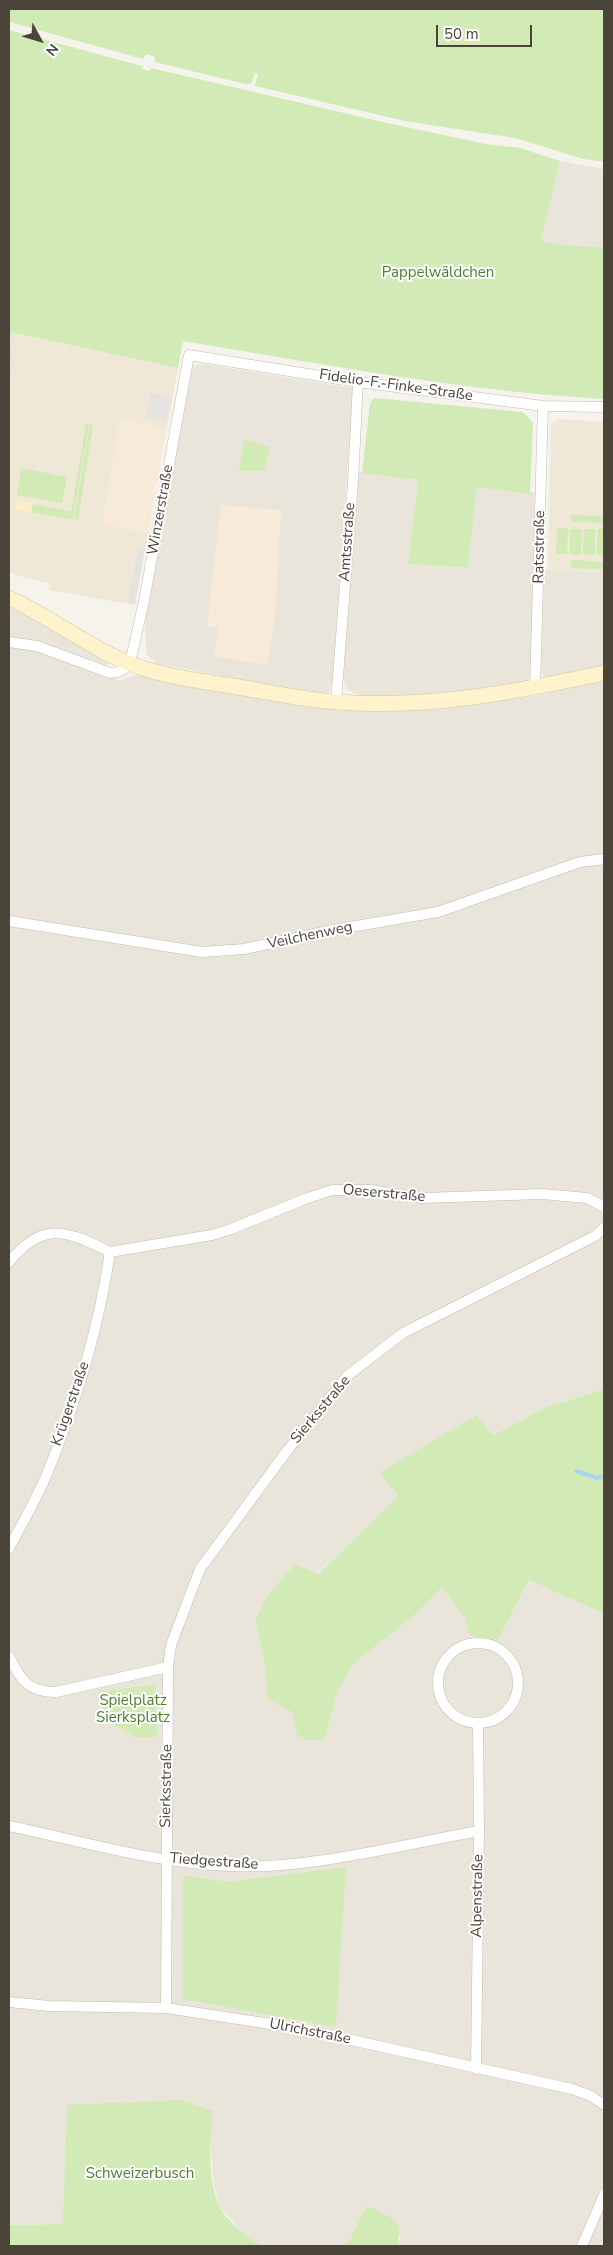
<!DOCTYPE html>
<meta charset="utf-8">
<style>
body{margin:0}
#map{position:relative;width:613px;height:2255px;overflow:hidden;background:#f6f3ec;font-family:"Nunito Sans",sans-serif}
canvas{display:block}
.frame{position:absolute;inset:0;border:10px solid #4b4439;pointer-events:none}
.north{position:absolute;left:15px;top:15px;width:50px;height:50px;-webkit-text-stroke:4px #fff;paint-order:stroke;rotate:129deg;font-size:14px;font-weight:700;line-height:20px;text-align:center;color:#4b4439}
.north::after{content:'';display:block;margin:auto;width:18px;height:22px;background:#4b4439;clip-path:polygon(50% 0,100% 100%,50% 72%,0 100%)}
.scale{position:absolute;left:436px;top:25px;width:96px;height:22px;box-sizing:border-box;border:2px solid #4b4439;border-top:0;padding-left:6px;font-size:15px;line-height:18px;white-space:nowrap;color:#4b4439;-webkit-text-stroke:4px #fff;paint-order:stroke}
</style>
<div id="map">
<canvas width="613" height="2255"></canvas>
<div class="frame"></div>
<div class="north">N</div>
<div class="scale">50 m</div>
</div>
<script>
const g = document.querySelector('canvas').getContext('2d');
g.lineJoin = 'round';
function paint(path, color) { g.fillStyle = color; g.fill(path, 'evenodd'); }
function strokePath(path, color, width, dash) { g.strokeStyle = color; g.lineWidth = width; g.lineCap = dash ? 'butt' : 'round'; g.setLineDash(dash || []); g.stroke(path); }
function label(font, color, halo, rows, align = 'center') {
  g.font = font + ' "Nunito Sans",sans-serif'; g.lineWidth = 4; g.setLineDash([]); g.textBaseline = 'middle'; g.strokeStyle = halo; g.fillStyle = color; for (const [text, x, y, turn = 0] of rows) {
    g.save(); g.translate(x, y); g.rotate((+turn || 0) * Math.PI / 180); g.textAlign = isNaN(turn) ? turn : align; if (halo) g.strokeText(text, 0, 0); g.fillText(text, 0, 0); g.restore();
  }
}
const residential = new Path2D(`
 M 560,161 L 604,169 L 604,247 L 563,245 L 541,241 Z
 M 9,332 L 16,334 L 12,356 L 15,357 L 9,390 Z
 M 204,364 L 353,388 L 333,677 L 330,691 L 324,695 L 157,664 L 147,655 L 145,637 L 146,615 L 191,370 L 194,366 Z
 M 359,472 L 418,480 L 408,564 L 468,568 L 477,487 L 535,493 L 531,673 L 529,679 L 524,683 L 446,693 L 394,697 L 359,696 L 347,689 L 343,678 Z
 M 544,569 L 604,572 L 604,667 L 547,678 L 541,672 Z
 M 9,604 L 110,662 L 106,665 L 86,658 L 84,667 L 119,680 L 142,674 L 445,707 L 535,696 L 604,680 L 604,1389 L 547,1407 L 493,1435 L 379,1473 L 398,1496 L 317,1574 L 255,1621 L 264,1657 L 268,1699 L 292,1712 L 324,1741 L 338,1691 L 355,1662 L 411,1618 L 442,1587 L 465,1618 L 469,1636 L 481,1637 L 496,1643 L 529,1580 L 604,1614 L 604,2246 L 396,2246 L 401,2236 L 366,2206 L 349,2241 L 342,2246 L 262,2246 L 246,2237 L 220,2207 L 214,2186 L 210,2140 L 213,2111 L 63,2224 L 9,2225 Z`);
const commercial = new Path2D(`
 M 124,420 L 167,428 L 148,534 L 102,525 L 120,421 Z
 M 221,505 L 281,510 L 275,617 L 267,665 L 214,656 L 218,628 L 207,626 Z`);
const education = new Path2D(`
 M 16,334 L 178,368 L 167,428 L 124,420 L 120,421 L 102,524 L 148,534 L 135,605 L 49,590 L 50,584 L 9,573 L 9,390 L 15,357 L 12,356 Z
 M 560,419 L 604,422 L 604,572 L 548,569 L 551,426 L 554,421 Z`);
const green = new Path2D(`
 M 9,9 L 604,9 L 604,162 L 583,159 L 515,138 L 405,121 L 255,86 L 258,74 L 255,73 L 251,84 L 245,84 L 155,62 L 155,57 L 146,54 L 143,59 L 9,22 Z
 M 9,30 L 142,66 L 143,69 L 149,71 L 151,68 L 387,123 L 486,144 L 520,148 L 560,161 L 541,241 L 563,245 L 604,247 L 604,399 C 463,391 322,364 183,341 L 178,368 L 9,332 Z
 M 374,398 L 523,412 L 533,423 L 530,494 L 477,487 L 468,568 L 408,564 L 418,480 L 362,473 L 370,403 Z
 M 86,424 L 89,424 L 73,519 L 70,518 Z
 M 90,425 L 93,425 L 78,520 L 74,519 Z
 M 244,440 L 270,447 L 264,471 L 239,471 Z
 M 21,468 L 67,477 L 62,503 L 17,495 Z
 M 33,504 L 70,511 L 69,519 L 31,512 Z
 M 571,515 L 604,516 L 604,523 L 571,522 Z
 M 557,528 L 568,528 L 567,554 L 556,554 Z
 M 570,529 L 582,529 L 581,555 L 570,554 Z
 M 584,529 L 595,529 L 595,555 L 583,554 Z
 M 598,529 L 604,529 L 604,555 L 597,555 Z
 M 572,560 L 604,562 L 604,569 L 571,568 Z
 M 604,1389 L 604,1614 L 529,1580 L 496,1643 L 481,1637 L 469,1636 L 465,1618 L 442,1587 L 411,1618 L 355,1662 L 338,1691 L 324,1741 L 298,1739 L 292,1712 L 267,1699 L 264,1657 L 255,1621 L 267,1596 L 295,1564 L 318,1574 L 398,1496 L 379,1473 L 476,1415 L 493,1435 L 547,1407 Z
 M 155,1685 L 157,1737 L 135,1737 L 106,1720 L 99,1691 Z
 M 346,1867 L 336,2027 L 183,1999 L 183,1875 L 227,1882 Z
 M 181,2100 L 213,2111 C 210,2138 207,2182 220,2207 C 227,2222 248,2238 262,2246 L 9,2246 L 9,2225 L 63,2224 L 67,2105 Z
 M 366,2206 C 386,2214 408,2221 396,2246 L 342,2246 L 349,2241 Z`);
const sand = new Path2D(`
 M 17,500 L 33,503 L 31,513 L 15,510 Z`);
const parking = new Path2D(`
 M 151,393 L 171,397 L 166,421 L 146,417 Z
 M 138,548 L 145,549 L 135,604 L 128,602 Z`);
const stream = new Path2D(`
 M 576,1471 L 597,1478 L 604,1476`);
const street = new Path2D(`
 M 9,642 L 37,646 L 110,673 L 118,672 L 124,669 L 132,654 L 144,601 L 189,355 L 358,382 L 543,406 L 604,407
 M 535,688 L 543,406
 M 336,702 L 353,482 L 358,382
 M 9,921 L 202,952 L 244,949 L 333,930 L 438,912 L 580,862 L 604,859
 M 110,1252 L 212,1235 L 231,1229 L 305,1199 L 332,1190 L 371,1190 L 422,1198 L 542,1194 L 587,1198 L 604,1207
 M 9,1262 C 44,1220 67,1231 110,1252
 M 9,1548 C 22,1524 36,1500 47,1474 C 76,1403 99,1328 110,1252
 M438 1683a40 40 0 1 1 80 0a40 40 0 1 1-80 0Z
 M 9,1656 C 21,1680 27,1692 56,1692 L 168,1667
 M 9,1826 C 81,1841 155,1863 228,1866 C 308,1870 400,1845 479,1831
 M 9,2002 L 49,2006 L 166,2008 L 297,2028 L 572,2089 L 591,2096 L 604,2105
 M 166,2008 L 168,1667 L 171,1645 L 200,1569 L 287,1451 L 347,1376 L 403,1333 L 595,1236 L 604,1228
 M 476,2069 L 479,1831 L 478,1723
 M 582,2246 L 604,2195`);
const secondary = new Path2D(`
 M 9,598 C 53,618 93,651 139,667 C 172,678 209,682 244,688 C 274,693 306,700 337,702 C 428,709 516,692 604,673`);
const parkNames = [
 ["Pappelwäldchen",438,273],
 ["Spielplatz",133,1701],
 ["Sierksplatz",133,1718],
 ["Schweizerbusch",140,2174]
];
const streetNames = [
 ["Fidelio-F.-Finke-Straße",396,386,8],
 ["Winzerstraße",161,510,-80],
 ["Amtsstraße",348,542,-86],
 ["Ratsstraße",540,547,-89],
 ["Veilchenweg",310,936,-12],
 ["Oeserstraße",384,1194,5],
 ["Krügerstraße",71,1404,-71],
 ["Sierksstraße",321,1410,-50],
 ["Sierksstraße",167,1786,-89],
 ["Tiedgestraße",214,1862,4],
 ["Alpenstraße",478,1896,-89],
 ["Ulrichstraße",310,2032,11]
];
paint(residential, '#eae5da');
paint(commercial, '#f7ead8');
paint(education, '#efe8d6');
paint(green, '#d2eab5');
paint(sand, '#f9efc9');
paint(parking, '#e5e3e0');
strokePath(stream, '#a9d4f2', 4);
strokePath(street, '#c2bbae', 11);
strokePath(secondary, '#d6c79b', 16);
strokePath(street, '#fff', 10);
strokePath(secondary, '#fff3cd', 15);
label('15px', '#4a7f2a', '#fff', parkNames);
label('15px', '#4b4439', '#fff', streetNames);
</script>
